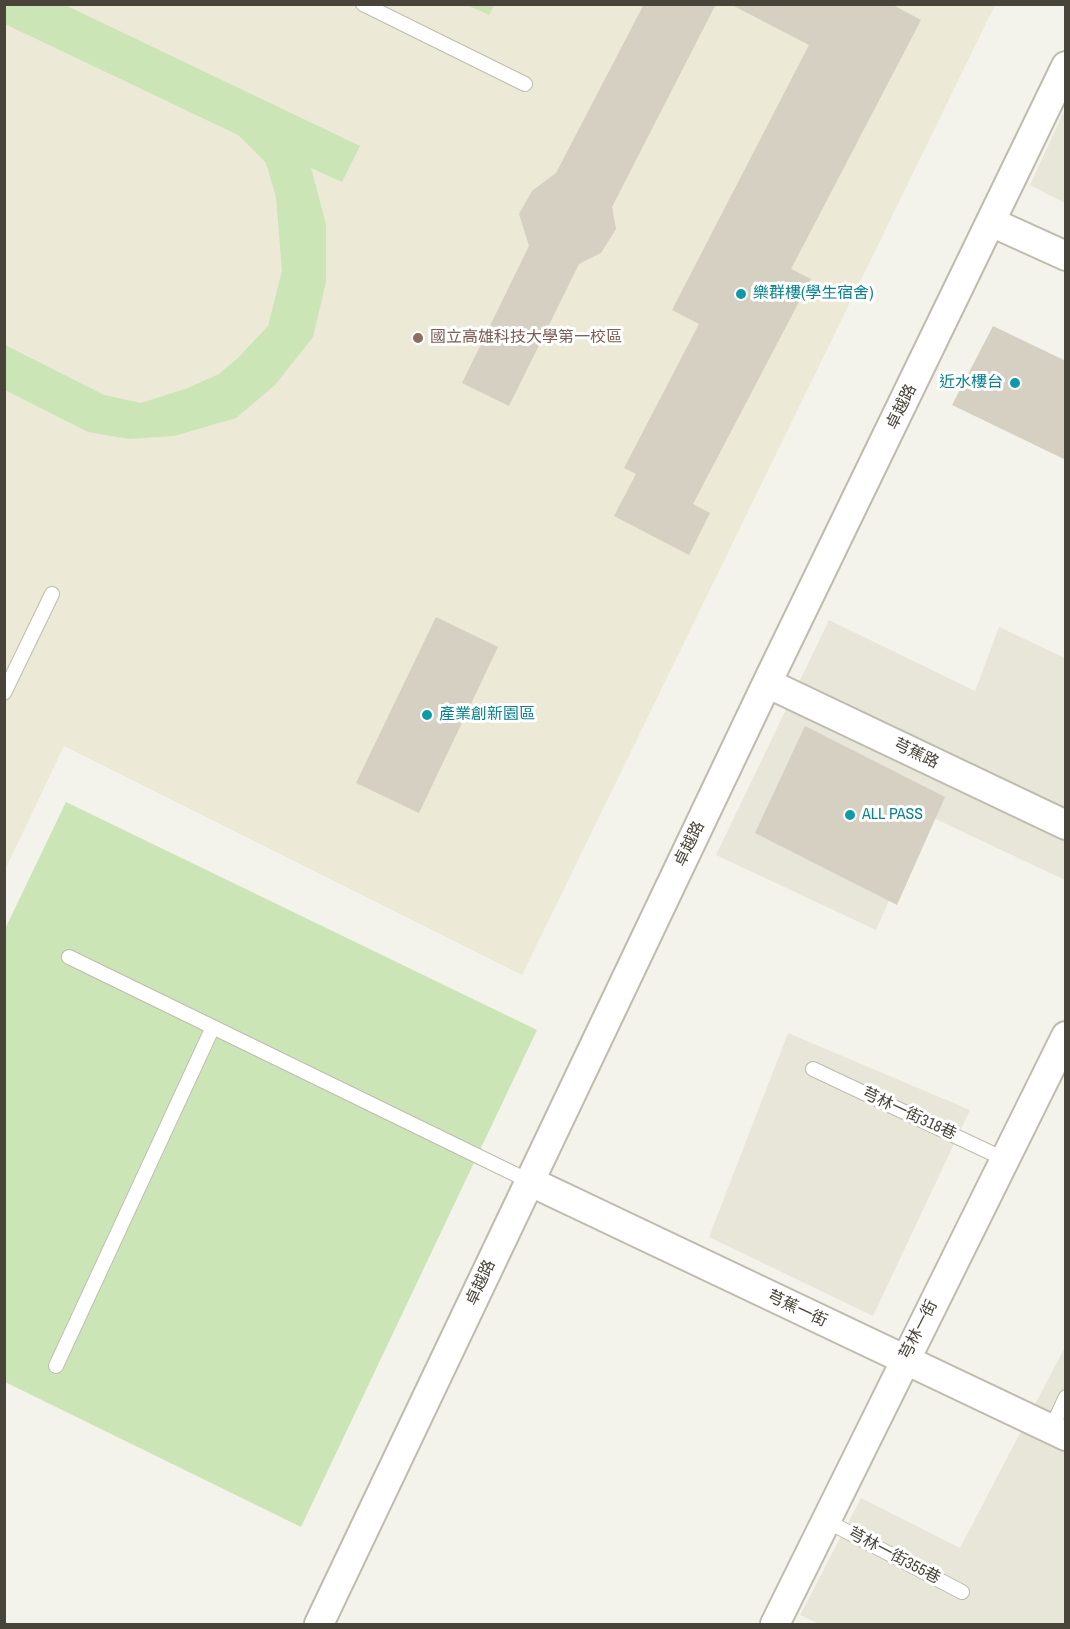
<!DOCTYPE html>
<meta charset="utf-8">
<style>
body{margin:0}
#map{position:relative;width:1070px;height:1629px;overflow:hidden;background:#f4f3eb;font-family:"Archivo Narrow",sans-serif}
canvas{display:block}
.frame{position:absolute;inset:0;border:6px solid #484439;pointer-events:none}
</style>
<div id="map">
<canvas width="1070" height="1629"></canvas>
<div class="frame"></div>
</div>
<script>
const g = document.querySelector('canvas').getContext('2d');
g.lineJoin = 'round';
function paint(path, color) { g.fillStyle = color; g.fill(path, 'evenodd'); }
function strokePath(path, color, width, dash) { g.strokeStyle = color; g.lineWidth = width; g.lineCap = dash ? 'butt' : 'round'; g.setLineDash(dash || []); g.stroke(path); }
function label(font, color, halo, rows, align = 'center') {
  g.font = font + ' "Archivo Narrow","Noto Sans TC",sans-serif'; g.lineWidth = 6; g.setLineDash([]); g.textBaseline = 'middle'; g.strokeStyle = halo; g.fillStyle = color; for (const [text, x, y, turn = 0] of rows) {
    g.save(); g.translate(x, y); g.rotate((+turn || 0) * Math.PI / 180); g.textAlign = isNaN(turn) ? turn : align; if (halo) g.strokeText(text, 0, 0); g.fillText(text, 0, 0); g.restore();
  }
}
const residential = new Path2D(`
 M 1065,109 L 1066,203 L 1065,203 L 1030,185 Z
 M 829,620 L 975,691 L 999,627 L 1065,658 L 1065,880 L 927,815 L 876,930 L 716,855 Z
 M 788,1033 L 970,1110 L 873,1316 L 709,1237 Z
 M 1065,1347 L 1065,1624 L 819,1624 L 800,1615 L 861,1498 L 960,1548 Z`);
const education = new Path2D(`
 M 5,5 L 995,5 L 522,975 L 64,746 L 5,870 Z`);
const green = new Path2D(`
 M 5,4 L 65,5 L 360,146 L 342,182 L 311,168 L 326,224 L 326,282 L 313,337 L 275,385 L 236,418 L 174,436 L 129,439 L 88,432 L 5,390 L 5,345 L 104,395 L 141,403 L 188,388 L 219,374 L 238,358 L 268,326 L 282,271 L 276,197 L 266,163 L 238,135 L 5,24 Z
 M 467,5 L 494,5 L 489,15 Z
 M 66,802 L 537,1030 L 301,1527 L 5,1382 L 4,931 Z`);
const building = new Path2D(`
 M 644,4 L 716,4 L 612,207 L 616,229 L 601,253 L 579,264 L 509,406 L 462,383 L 529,246 L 519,214 L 532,191 L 556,173 Z
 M 730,4 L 891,4 L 921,20 L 791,269 L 811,279 L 693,504 L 710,513 L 689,555 L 614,516 L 636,474 L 624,468 L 699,324 L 672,310 L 809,45 Z
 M 993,326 L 1066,361 L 1066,460 L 952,405 Z
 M 436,617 L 498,647 L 419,813 L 356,783 Z
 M 805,726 L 945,797 L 897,905 L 755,833 Z`);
const service = new Path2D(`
 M 363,4 L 525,84
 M 4,693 L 52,594
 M 69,957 L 529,1181
 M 813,1069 L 1004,1159
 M 56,1366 L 213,1027
 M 1051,1429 L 1066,1397
 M 825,1520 L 962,1592`);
const minor = new Path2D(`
 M 991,222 L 1066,256
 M 767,683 L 1066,825
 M 529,1181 L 1066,1436
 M 319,1624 L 767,683 L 1066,66
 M 775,1624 L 1066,1036`);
const markers = [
 [741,294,6,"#0f9aa8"],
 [418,338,6,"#8d6e63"],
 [1015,383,6,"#0f9aa8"],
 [427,715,6,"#0f9aa8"],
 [850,815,6,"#0f9aa8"]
];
const cultureNames = [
 ["樂群樓(學生宿舍)",753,294],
 ["近水樓台",1003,383,"right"],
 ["產業創新園區",439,715],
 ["ALL PASS",862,815]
];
const educationNames = [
 ["國立高雄科技大學第一校區",430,338]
];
const streetNames = [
 ["卓越路",902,407,-64],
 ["芎蕉路",916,754,26],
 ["卓越路",690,844,-64],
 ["芎林一街318巷",909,1114,25],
 ["卓越路",481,1283,-65],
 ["芎蕉一街",797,1309,25],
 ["芎林一街",919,1330,-63],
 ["芎林一街355巷",894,1556,28]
];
paint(residential, '#e8e5d9');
paint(education, '#ece9d6');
paint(green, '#cbe5b7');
paint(building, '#d5d0c1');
strokePath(service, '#bfbbae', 16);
strokePath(minor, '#bfbbae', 32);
strokePath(service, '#fff', 14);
strokePath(minor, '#fff', 28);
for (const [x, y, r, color] of markers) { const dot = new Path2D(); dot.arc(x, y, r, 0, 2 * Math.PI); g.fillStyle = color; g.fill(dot); strokePath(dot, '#fff', 2); }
label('16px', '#0d838f', '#fff', cultureNames, 'left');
label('16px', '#785e54', '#fff', educationNames, 'left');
label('16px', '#484439', '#fff', streetNames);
</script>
